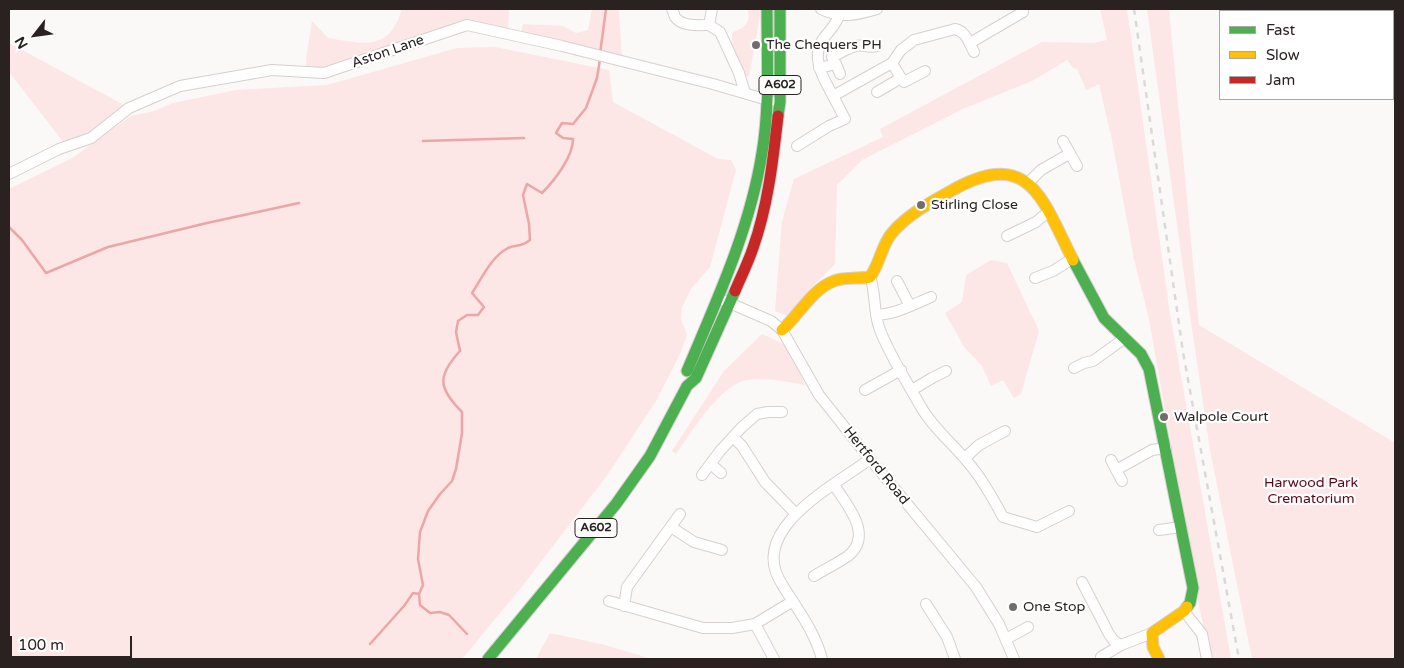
<!DOCTYPE html>
<style>
body{margin:0}
#map{position:relative;width:1404px;height:668px;overflow:hidden;background:#fbf8f8;font-family:"Varela Round",sans-serif}
canvas{display:block}
.frame{position:absolute;inset:0;border:10px solid #2a2121;pointer-events:none}
.legend{position:absolute;left:1219px;top:10px;width:175px;height:90px;box-sizing:border-box;background:#fff;border:1px solid #aaa6a6;margin:0;padding:6px 9px;list-style:none;font-size:15px;color:#2a2121}
.legend li{display:flex;align-items:center;gap:10px;height:25px}
.legend b{width:25px;border:1px solid #aaa6a6}
.north{position:absolute;left:10px;top:10px;width:50px;height:50px;-webkit-text-stroke:4px #fff;paint-order:stroke;rotate:240deg;font-size:14px;font-weight:700;line-height:20px;text-align:center;color:#2a2121}
.north::after{content:'';display:block;margin:auto;width:18px;height:22px;background:#2a2121;clip-path:polygon(50% 0,100% 100%,50% 72%,0 100%)}
.scale{position:absolute;left:10px;top:636px;width:122px;height:22px;box-sizing:border-box;border:2px solid #2a2121;border-top:0;padding-left:6px;font-size:15px;line-height:18px;white-space:nowrap;color:#2a2121;-webkit-text-stroke:4px #fff;paint-order:stroke}
</style>
<div id="map">
<canvas width="1404" height="668"></canvas>
<div class="frame"></div>
<ul class="legend">
<li><b style="height:6px;background:#4caf50"></b>Fast</li>
<li><b style="height:6px;background:#ffc107"></b>Slow</li>
<li><b style="height:6px;background:#c62828"></b>Jam</li>
</ul>
<div class="north">N</div>
<div class="scale">100 m</div>
</div>
<script>
const g = document.querySelector('canvas').getContext('2d');
g.lineJoin = 'round';
function paint(path, color) { g.fillStyle = color; g.fill(path, 'evenodd'); }
function strokePath(path, color, width, dash) { g.strokeStyle = color; g.lineWidth = width; g.lineCap = dash ? 'butt' : 'round'; g.setLineDash(dash || []); g.stroke(path); }
function label(font, color, halo, rows, align = 'center') {
  g.font = font + ' "Varela Round",sans-serif'; g.lineWidth = 4.5; g.setLineDash([]); g.textBaseline = 'middle'; g.strokeStyle = halo; g.fillStyle = color; for (const [text, x, y, turn = 0] of rows) {
    g.save(); g.translate(x, y); g.rotate((+turn || 0) * Math.PI / 180); g.textAlign = isNaN(turn) ? turn : align; if (halo) g.strokeText(text, 0, 0); g.fillText(text, 0, 0); g.restore();
  }
}
const green = new Path2D(`
 M 402,9 L 509,9 L 508,29 L 468,23 L 322,71 L 307,71 L 306,59 L 312,21 L 328,38 C 364,44 389,52 402,9 Z
 M 592,9 L 619,9 L 622,59 L 520,34 L 523,24 L 563,26 L 576,33 L 588,30 Z
 M 748,9 L 759,9 L 760,16 L 749,77 L 738,71 L 733,59 L 732,33 C 745,26 750,26 748,9 Z
 M 1100,9 L 1127,9 L 1170,314 L 1231,659 L 1211,659 L 1200,611 L 1149,319 L 1134,259 L 1112,140 L 1099,84 L 1086,90 L 1077,69 L 1073,68 L 1067,60 L 1032,81 L 965,108 L 862,160 L 837,185 L 835,264 L 809,290 L 791,317 L 775,311 L 782,221 L 794,179 L 883,137 L 880,129 L 1042,42 L 1093,43 L 1107,40 Z
 M 1147,9 L 1169,9 L 1199,325 L 1395,443 L 1395,659 L 1252,659 L 1210,450 L 1183,268 Z
 M 9,43 L 124,105 L 86,136 L 64,143 L 9,72 Z
 M 495,47 L 609,70 L 613,102 L 718,159 L 731,160 L 736,170 L 710,267 L 691,289 L 682,307 L 681,319 L 687,335 L 680,354 L 656,401 L 608,474 L 524,584 L 462,659 L 9,659 L 9,189 L 74,157 L 102,136 L 131,116 L 154,111 L 173,103 L 236,90 L 327,85 L 457,48 Z
 M 991,260 L 1007,263 L 1039,331 L 1021,394 L 1014,398 L 1003,380 L 991,386 L 982,366 L 965,348 L 945,313 L 962,302 L 966,275 Z
 M 762,334 L 788,346 L 805,385 C 786,382 762,376 743,381 C 718,388 691,433 676,454 L 672,451 L 724,371 Z
 M 550,633 L 605,645 L 652,659 L 536,659 Z`);
const stream = new Path2D(`
 M 600,54 L 606,9
 M 423,141 L 524,138
 M 9,227 L 22,240 L 46,273 L 108,247 L 207,223 L 299,203
 M 467,634 L 449,615 L 440,612 L 430,613 L 420,605 L 419,594 L 423,585 L 418,559 L 420,532 L 428,511 L 440,494 L 452,481 L 456,469 L 462,433 L 462,412 C 438,388 437,376 460,351 L 456,332 L 458,321 L 467,315 L 478,315 L 484,307 L 472,293 C 482,278 491,257 508,248 C 517,244 520,248 530,240 L 529,224 L 523,195 L 527,184 L 542,193 C 554,181 573,157 573,139 L 563,138 L 556,133 L 562,123 L 573,124 L 586,108 L 597,78 L 600,59
 M 370,644 L 404,606 L 413,593 L 419,594`);
const street = new Path2D(`
 M 672,9 C 673,11 674,14 675,17 C 682,27 699,25 709,25
 M 712,9 L 709,25 L 720,32 L 739,73 L 745,93
 M 821,9 C 841,19 857,15 877,9
 M 839,16 C 835,26 829,31 823,39 C 810,58 824,79 833,96 L 892,63 L 901,50 L 914,40 L 955,29 C 966,31 969,43 974,52
 M 970,43 L 1023,12
 M 832,57 C 839,54 848,48 856,46 C 864,44 867,49 877,46
 M 819,68 L 836,64 L 840,74
 M 901,78 L 904,82 L 925,71
 M 877,92 L 901,78 L 892,63
 M 1063,141 L 1077,166
 M 797,146 L 829,126 L 845,119 L 833,96
 M 9,174 L 59,149 L 91,138 L 129,108 L 180,86 L 272,70 L 324,73 L 467,25 L 562,46 L 713,84 L 771,101
 M 1028,183 L 1041,170 L 1069,154
 M 1007,236 L 1036,222 L 1048,212
 M 870,277 C 876,291 873,313 880,330 C 889,354 908,384 921,407 C 933,428 951,442 966,460 C 981,477 992,497 1003,517 L 1037,527 L 1069,511
 M 1035,278 L 1053,271 L 1072,259
 M 897,281 L 910,306
 M 725,301 L 771,321 L 782,330 L 819,395 L 870,459 L 976,587 L 999,624 L 1014,659
 M 876,315 C 896,314 912,305 931,297
 M 1074,368 L 1084,363 L 1093,361 L 1125,338
 M 865,390 L 901,370
 M 912,390 L 932,378 L 946,371
 M 733,437 L 742,446 L 765,482 L 796,514
 M 965,458 L 979,445 L 1005,431
 M 1111,460 L 1122,481
 M 711,464 L 721,473
 M 1116,470 L 1152,450 L 1166,448
 M 702,475 L 720,451 L 741,428 L 757,414 L 768,412 L 782,412
 M 671,527 L 694,542 L 722,550
 M 1159,530 L 1181,527
 M 814,576 C 825,569 838,563 848,556 C 874,535 847,505 834,485
 M 1082,582 L 1109,634 L 1114,641 L 1121,645
 M 609,601 L 703,628 L 732,628 L 755,624 L 793,601
 M 926,604 L 947,637 L 955,659
 M 624,606 L 627,587 L 680,514
 M 1184,611 L 1202,634 L 1207,659
 M 755,624 L 774,659
 M 1006,639 L 1028,627
 M 1101,657 L 1121,645 L 1152,633
 M 822,659 C 814,628 794,606 779,579 C 751,527 837,484 870,459`);
const fast = new Path2D(`
 M 778,116 L 780,102 L 780,9
 M 1073,260 L 1104,318 L 1141,354 L 1149,369 L 1193,588 L 1190,603 L 1187,607
 M 687,371 C 717,300 750,229 762,153 C 770,106 767,57 767,9
 M 488,659 L 616,504 L 650,456 L 687,386 L 696,378 L 735,291`);
const slow = new Path2D(`
 M 782,330 C 799,315 812,289 834,281 C 845,277 858,279 870,277 C 880,264 881,246 892,233 C 907,215 931,202 951,191 C 1030,146 1042,199 1073,260
 M 1159,659 L 1153,647 L 1152,633 L 1184,611 L 1187,607`);
const jam = new Path2D(`
 M 735,291 C 741,277 748,263 753,248 C 768,206 773,160 778,116`);
const rail = new Path2D(`
 M 1134,9 L 1183,352 L 1239,659`);
const markers = [
 [756,45,5,"#736c6c"],
 [921,205,5,"#736c6c"],
 [1164,417,5,"#736c6c"],
 [1013,607,5,"#736c6c"]
];
const shields = [
 [780,85,42],
 [596,528,42]
];
const shieldNames = [
 ["A602",780,85],
 ["A602",596,528]
];
const poiNames = [
 ["The Chequers PH",766,45],
 ["Stirling Close",931,205],
 ["Walpole Court",1174,417],
 ["One Stop",1023,607]
];
const streetNames = [
 ["Aston Lane",388,52,-19],
 ["Hertford Road",876,466,51]
];
const parkNames = [
 ["Harwood Park",1311,483],
 ["Crematorium",1311,499]
];
paint(green, '#fde6e6');
strokePath(stream, '#eca6a8', 2.5);
strokePath(street, '#d6d0d0', 12);
strokePath(fast, '#d6d0d0', 13);
strokePath(slow, '#d6d0d0', 13);
strokePath(jam, '#d6d0d0', 13);
strokePath(street, '#fefefe', 10);
strokePath(fast, '#4caf50', 11);
strokePath(slow, '#ffc107', 11);
strokePath(jam, '#c62828', 11);
strokePath(rail, '#dad9d9', 2.5, [6, 6]);
for (const [x, y, r, color] of markers) { const dot = new Path2D(); dot.arc(x, y, r, 0, 2 * Math.PI); g.fillStyle = color; g.fill(dot); strokePath(dot, '#fff', 2); }
for (const [x, y, w] of shields) { const box = new Path2D(); box.roundRect(x - w / 2, y - 9.5, w, 19, 4); g.fillStyle = '#fff'; g.fill(box); strokePath(box, '#2a2121', 1); }
label('bold 12px', '#2a2121', null, shieldNames);
label('14px', '#2a2121', '#fff', poiNames, 'left');
label('14px', '#2a2121', '#fff', streetNames);
label('14px', '#5f0316', '#fff', parkNames);
</script>
